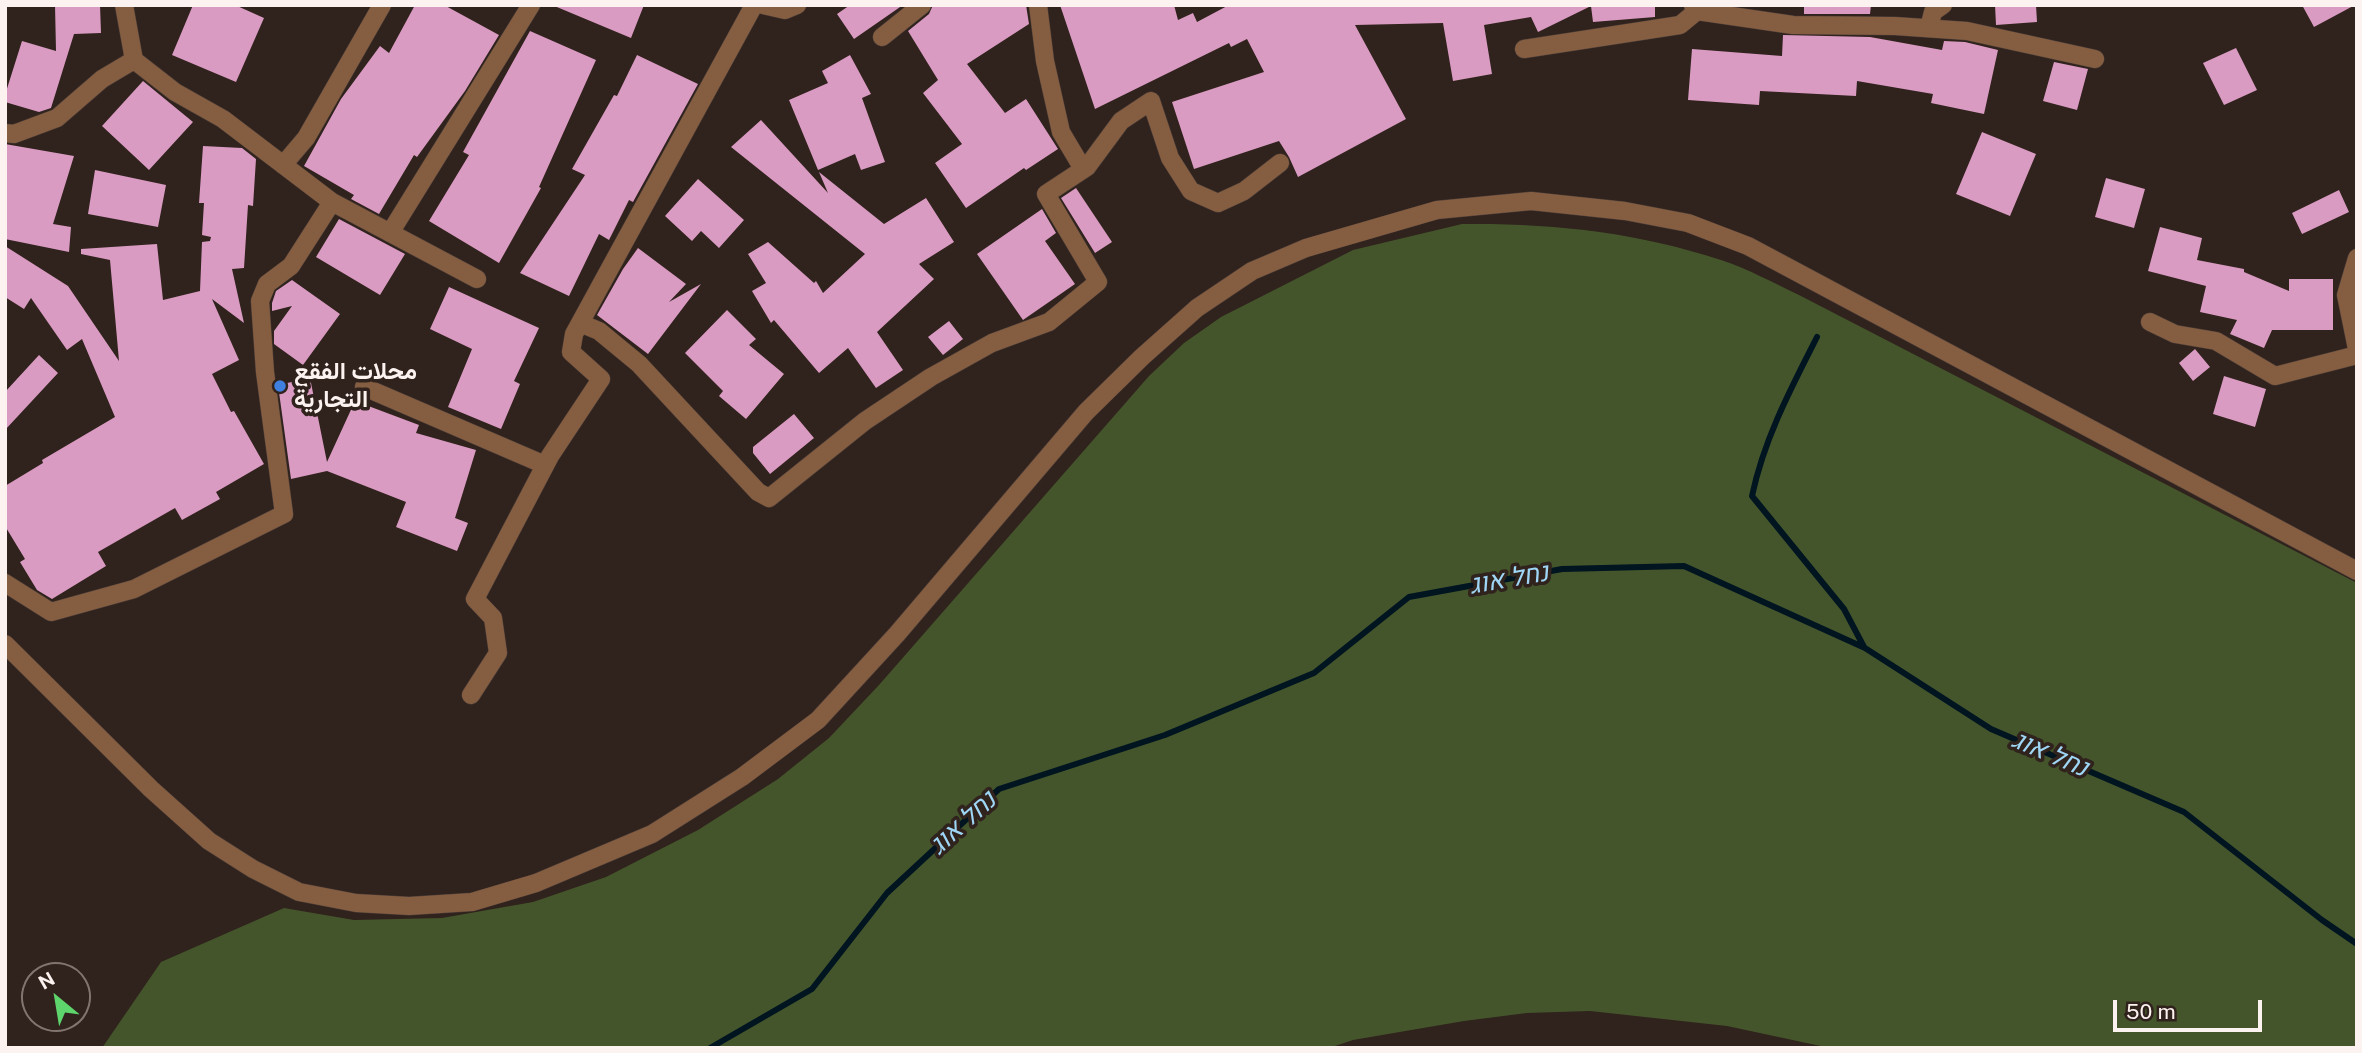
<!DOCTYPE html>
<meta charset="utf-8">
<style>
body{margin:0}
#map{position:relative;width:2362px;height:1053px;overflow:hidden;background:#30221c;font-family:"Public Sans",sans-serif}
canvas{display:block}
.frame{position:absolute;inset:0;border:7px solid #fcf2ef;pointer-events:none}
.north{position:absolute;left:21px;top:962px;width:70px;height:70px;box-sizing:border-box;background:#30221c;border:2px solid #827570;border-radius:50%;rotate:330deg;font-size:19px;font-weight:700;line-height:28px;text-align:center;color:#fcf2ef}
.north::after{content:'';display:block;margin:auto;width:24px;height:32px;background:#5ed56c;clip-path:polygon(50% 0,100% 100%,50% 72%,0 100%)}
.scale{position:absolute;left:2113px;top:1000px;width:149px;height:32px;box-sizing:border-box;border:4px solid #fcf2ef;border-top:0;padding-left:9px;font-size:21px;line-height:24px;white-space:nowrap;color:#fcf2ef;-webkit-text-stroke:5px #30221c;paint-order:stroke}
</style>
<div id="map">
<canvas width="2362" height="1053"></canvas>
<div class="frame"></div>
<div class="north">N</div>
<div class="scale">50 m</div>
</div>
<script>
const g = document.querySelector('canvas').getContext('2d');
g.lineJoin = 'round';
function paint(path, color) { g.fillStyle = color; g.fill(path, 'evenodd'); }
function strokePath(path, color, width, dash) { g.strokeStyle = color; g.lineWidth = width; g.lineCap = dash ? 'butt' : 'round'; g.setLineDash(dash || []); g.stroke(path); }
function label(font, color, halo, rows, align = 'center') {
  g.font = font + ' "Public Sans",Vazirmatn,Heebo,sans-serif'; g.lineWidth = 7; g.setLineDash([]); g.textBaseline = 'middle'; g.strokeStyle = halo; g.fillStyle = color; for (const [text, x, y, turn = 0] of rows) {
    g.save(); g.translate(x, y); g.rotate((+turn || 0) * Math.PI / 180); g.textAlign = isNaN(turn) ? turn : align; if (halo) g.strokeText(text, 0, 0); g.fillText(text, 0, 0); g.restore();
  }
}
const green = new Path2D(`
 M 1462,224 C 1552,223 1636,232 1721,260 C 1748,269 1774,283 1799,295 L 2357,583 L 2357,1048 L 1830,1048 L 1727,1026 L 1590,1011 L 1527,1013 L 1464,1021 L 1353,1040 L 1329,1048 L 102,1048 L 161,962 L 284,908 L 354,920 L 442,918 L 533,902 L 606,877 L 698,830 L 778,779 L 829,738 L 879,685 L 1149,376 L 1184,343 L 1221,317 L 1353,250 Z`);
const stream = new Path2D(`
 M 1817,337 C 1791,388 1764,439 1752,496 L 1844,609 L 1864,647
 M 710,1048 L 812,989 L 887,893 L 999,789 L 1165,735 L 1314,673 L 1409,597 L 1562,569 L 1684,566 L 1865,648 L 1991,729 L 2184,812 L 2322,920 L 2357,944`);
const building = new Path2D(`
 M 55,5 L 100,5 L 101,33 L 74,34 L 51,108 L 39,112 L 5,102 L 5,95 L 22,41 L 56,51 Z
 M 193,5 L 235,5 L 264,18 L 236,82 L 172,55 Z
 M 415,5 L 444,5 L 499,35 L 465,91 L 417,157 L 414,155 L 379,214 L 351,199 L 354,195 L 304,166 L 341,99 L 380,46 L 389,53 Z
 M 552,5 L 644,5 L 631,38 Z
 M 850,5 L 903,5 L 854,39 L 837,14 Z
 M 933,5 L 1026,5 L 1029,24 L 967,64 L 1005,113 L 1026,99 L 1058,149 L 1026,170 L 1024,168 L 966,208 L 935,163 L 962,144 L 923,93 L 938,80 L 908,31 L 929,14 Z
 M 1060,5 L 1174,5 L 1178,20 L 1193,13 L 1197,22 L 1229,5 L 1655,5 L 1655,17 L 1593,22 L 1591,6 L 1538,32 L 1531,17 L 1484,25 L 1492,74 L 1453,81 L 1443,23 L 1355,25 L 1406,119 L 1298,177 L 1289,157 L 1279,141 L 1194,169 L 1172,102 L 1264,72 L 1247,39 L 1231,47 L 1229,43 L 1095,109 Z
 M 1804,5 L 1871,5 L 1870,14 L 1804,14 Z
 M 1995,5 L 2036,5 L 2037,22 L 1996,25 Z
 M 2302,5 L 2355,5 L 2314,27 Z
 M 530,31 L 596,60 L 539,187 L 541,188 L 499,263 L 429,221 L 469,155 L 463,152 Z
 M 1783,35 L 1870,37 L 1942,50 L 1944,41 L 1965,42 L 1998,50 L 1984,114 L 1931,103 L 1933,94 L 1857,81 L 1856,96 L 1760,91 L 1759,105 L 1688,100 L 1692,49 L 1782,56 Z
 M 2236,48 L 2257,90 L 2224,105 L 2203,63 Z
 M 637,55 L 698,84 L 633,202 L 629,200 L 609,240 L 599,234 L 569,296 L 520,273 L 585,175 L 572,169 L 614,95 L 617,96 Z
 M 850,55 L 871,94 L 862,98 L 885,162 L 861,170 L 855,154 L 818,170 L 789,100 L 828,83 L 822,71 Z
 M 2054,62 L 2088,69 L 2077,110 L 2043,101 Z
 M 143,81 L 193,122 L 149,170 L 102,126 Z
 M 761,120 L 828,193 L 819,172 L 884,224 L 926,198 L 954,242 L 919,264 L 934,279 L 877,332 L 903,370 L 876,388 L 848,348 L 819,373 L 774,320 L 771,323 L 752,291 L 766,283 L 748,254 L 768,242 L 814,283 L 816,281 L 823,293 L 865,254 L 731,147 Z
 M 1982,132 L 2036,154 L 2010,216 L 1956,194 Z
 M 5,144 L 74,156 L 53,224 L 71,227 L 69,252 L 5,239 Z
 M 203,146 L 242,148 L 256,159 L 253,206 L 248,205 L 244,268 L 232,269 L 244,323 L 212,299 L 239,360 L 212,374 L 231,412 L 234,411 L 264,464 L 216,492 L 220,499 L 182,520 L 175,508 L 98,552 L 106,566 L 52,599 L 37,590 L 20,562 L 25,559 L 5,526 L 5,486 L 43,463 L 42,460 L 115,417 L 82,339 L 67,350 L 31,298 L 24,309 L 5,297 L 5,246 L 68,286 L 119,361 L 110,260 L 81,254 L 81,249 L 157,244 L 163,300 L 200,291 L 202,242 L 210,241 L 211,237 L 202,235 L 204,203 L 199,203 Z
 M 95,170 L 166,185 L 158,227 L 88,214 Z
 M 2106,178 L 2145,189 L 2134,228 L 2095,217 Z
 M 698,179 L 744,220 L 719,248 L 701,231 L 692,241 L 665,216 Z
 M 1076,188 L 1112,242 L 1095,253 L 1061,198 Z
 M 2339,190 L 2349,212 L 2302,234 L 2292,213 Z
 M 1042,209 L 1056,233 L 1045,241 L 1075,284 L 1023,320 L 977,254 Z
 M 339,219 L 405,254 L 380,295 L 316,257 Z
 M 2160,227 L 2202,238 L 2197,260 L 2244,269 L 2244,272 L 2289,291 L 2289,279 L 2333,279 L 2333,330 L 2272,330 L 2264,348 L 2230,334 L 2237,320 L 2200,312 L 2206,286 L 2148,271 Z
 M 638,248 L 686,284 L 669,302 L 701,284 L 648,354 L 597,315 L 623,269 Z
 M 292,280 L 340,314 L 303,365 L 274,344 L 274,331 L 292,306 L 272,311 L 272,303 L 276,291 Z
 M 449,287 L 539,328 L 514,381 L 520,384 L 501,429 L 448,407 L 472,349 L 430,329 Z
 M 727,310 L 756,339 L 749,345 L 784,374 L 746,419 L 719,396 L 723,391 L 685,353 Z
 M 949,321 L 963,339 L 943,355 L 928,337 Z
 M 2195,349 L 2210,367 L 2193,381 L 2179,363 Z
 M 39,355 L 58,373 L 5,430 L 5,392 Z
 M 2224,376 L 2266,389 L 2255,427 L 2213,414 Z
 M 310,378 L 327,462 L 355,401 L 419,425 L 416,433 L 476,450 L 455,518 L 468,523 L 457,551 L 396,527 L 406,502 L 327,471 L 291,479 L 278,385 Z
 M 794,414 L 814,438 L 770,474 L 753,453 L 753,447 Z`);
const minor = new Path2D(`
 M 124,5 L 134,60
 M 763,5 L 785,10 L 797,5
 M 1038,5 L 1045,61 L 1061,132 L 1083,169
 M 1693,5 L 1697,11 L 1793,25 L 1895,26 L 1967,31 L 2095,59
 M 1929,28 L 1933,12 L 1943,5
 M 882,37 L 922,5
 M 1524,49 L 1680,25 L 1697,11
 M 5,133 L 14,134 L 57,118 L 102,79 L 134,60 L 175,92 L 223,119 L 332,202 L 477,279
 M 283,165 L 306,138 L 382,5
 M 390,233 L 531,5
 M 2357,258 L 2346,295 L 2357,349
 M 2150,322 L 2175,334 L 2216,341 L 2275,376 L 2357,355
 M 580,323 L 599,331 L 639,364 L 758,492 L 769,498 L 865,421 L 931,377 L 992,343 L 1049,322 L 1098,282 L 1046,194 L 1087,167 L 1121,121 L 1151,101 L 1170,158 L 1191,191 L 1218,203 L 1244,191 L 1280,163
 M 364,387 L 545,465
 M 5,583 L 51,612 L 134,589 L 284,514 L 265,372 L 260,301 L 267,284 L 291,266 L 332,202
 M 5,644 L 151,789 L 209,841 L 253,869 L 299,892 L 356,903 L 409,906 L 472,902 L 536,883 L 652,834 L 742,777 L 818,720 L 897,634 L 1086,412 L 1142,357 L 1197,308 L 1252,271 L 1306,248 L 1437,210 L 1531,201 L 1625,211 L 1688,223 L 1748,246 L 2357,571
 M 471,695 L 498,653 L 493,618 L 475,599 L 550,456 L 601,379 L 571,352 L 574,334 L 754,5`);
const markers = [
 [280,386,7,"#3f7fe0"]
];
const poiNames = [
 ["محلات الفقع",294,372],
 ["التجارية",294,400]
];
const waterNames = [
 ["נחל אוג",1509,579,-10],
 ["נחל אוג",2050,754,23],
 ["נחל אוג",963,823,-42]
];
paint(green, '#44552c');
strokePath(stream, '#011520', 6);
paint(building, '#d99bc2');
strokePath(minor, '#4d3f3a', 19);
strokePath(minor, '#855d40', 18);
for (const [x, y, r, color] of markers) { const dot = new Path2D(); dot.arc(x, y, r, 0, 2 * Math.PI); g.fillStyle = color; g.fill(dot); strokePath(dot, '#30221c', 2.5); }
label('bold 24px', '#fcf2ef', '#30221c', poiNames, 'left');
label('italic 26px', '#9fd6f5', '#30221c', waterNames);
</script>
